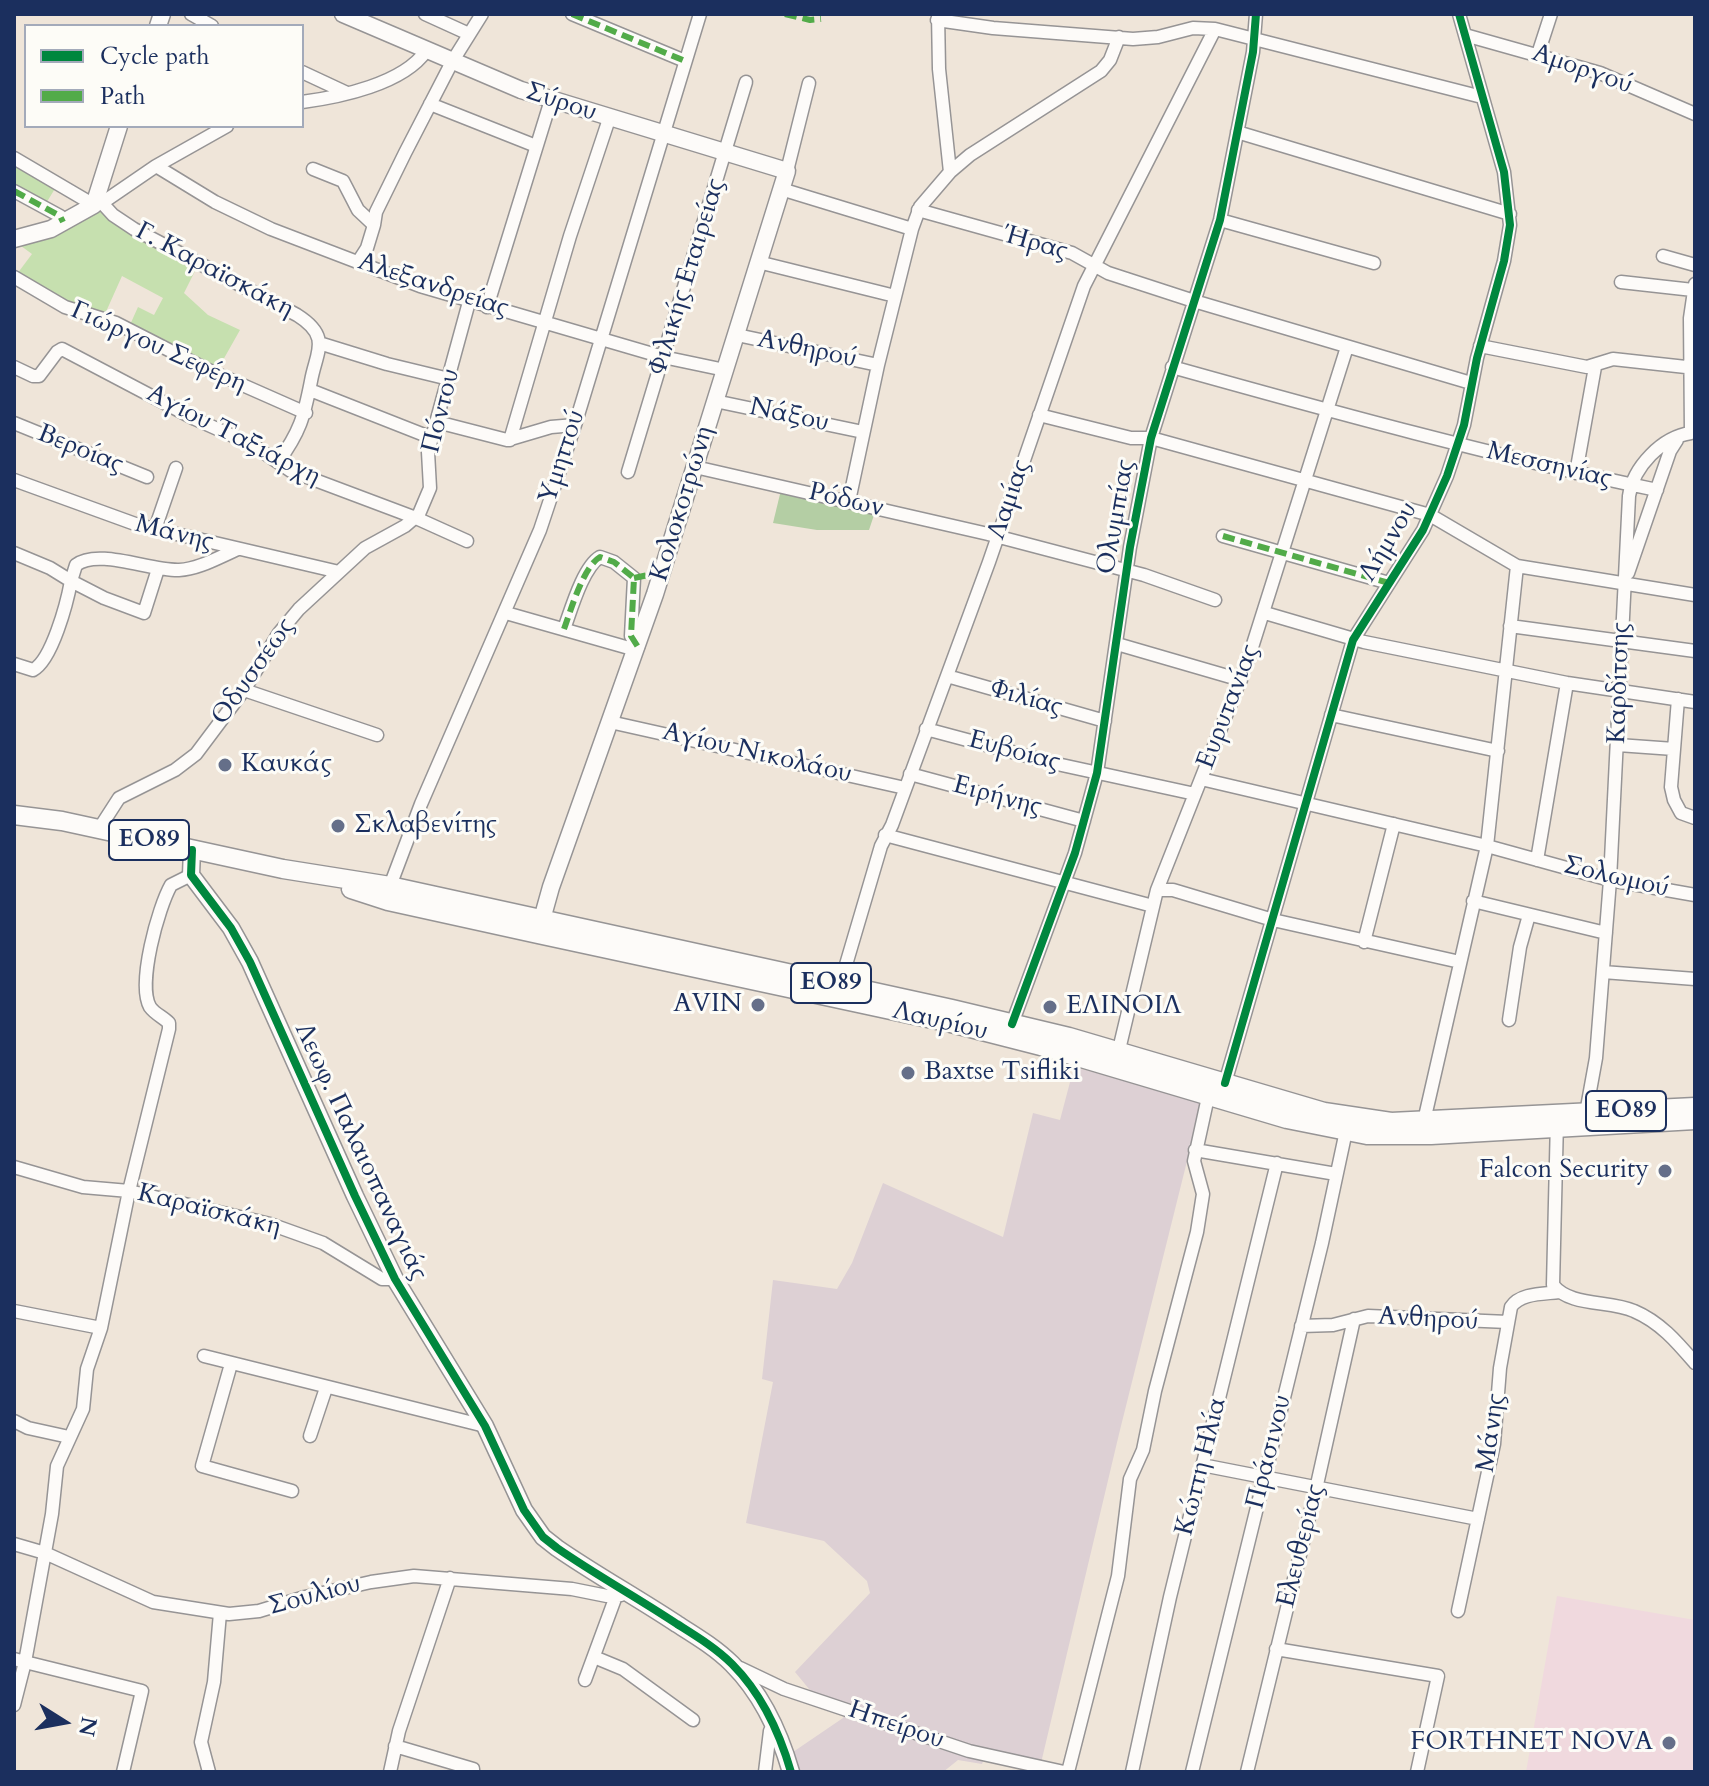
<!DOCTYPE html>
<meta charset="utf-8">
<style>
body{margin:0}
#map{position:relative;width:1709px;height:1786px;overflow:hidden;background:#efe5d9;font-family:Cardo,serif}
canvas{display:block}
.frame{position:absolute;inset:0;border:16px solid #1b2f5e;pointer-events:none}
.legend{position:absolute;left:24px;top:24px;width:280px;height:104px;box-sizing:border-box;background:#fdfcf7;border:2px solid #a3aaba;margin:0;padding:10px 14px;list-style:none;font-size:24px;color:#1b2f5e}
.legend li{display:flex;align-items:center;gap:16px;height:40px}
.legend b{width:40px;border:2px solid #a3aaba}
.north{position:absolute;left:24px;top:1682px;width:80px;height:80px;-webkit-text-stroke:6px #fdfcf7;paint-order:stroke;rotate:101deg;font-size:22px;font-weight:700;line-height:32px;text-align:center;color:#1b2f5e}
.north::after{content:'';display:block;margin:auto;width:28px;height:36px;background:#1b2f5e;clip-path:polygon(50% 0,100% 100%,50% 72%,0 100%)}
</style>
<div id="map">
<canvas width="1709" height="1786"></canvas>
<div class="frame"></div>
<ul class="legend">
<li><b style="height:10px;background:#00873e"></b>Cycle path</li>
<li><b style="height:10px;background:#52ab49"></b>Path</li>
</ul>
<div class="north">N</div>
</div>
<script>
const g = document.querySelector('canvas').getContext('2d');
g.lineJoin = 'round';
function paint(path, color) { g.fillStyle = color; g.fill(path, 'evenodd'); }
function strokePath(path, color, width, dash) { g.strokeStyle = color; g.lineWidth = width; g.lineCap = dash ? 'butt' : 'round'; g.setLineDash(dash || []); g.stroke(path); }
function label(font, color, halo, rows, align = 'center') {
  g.font = font + ' Cardo,serif'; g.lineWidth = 6; g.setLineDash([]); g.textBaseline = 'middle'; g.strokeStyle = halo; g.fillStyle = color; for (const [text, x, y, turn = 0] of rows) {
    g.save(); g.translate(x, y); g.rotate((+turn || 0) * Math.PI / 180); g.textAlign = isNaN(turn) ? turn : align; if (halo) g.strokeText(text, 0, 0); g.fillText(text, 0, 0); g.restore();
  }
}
const built = new Path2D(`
 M 1557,1596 L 1695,1620 L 1695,1772 L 1526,1772 Z`);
const industrial = new Path2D(`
 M 1074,1067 L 1202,1101 L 1119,1434 L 1041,1763 L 986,1753 L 982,1764 L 958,1760 L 943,1772 L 798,1772 L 793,1752 L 843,1718 L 849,1707 L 814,1695 L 795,1672 L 870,1593 L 867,1581 L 824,1541 L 746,1523 L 773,1382 L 762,1379 L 773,1280 L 837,1289 L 852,1263 L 883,1183 L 1003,1237 L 1033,1113 L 1060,1120 Z`);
const green = new Path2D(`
 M 14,162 L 56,187 L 45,205 L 14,188 Z
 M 100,208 L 197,267 L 184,293 L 208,315 L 240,330 L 218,369 L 129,327 L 138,307 L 154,315 L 163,298 L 122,276 L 105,314 L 70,304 L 17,274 L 32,254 L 17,243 Z`);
const forest = new Path2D(`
 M 781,490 L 875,512 L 869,530 L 817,530 L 773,523 Z`);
const street = new Path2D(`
 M 191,14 L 212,26
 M 425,14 L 469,34
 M 572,14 L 685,61
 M 938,14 L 939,69 L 950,172
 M 937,20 L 993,28 L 1133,39 L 1158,37 L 1193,28 L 1215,29 L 1482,97
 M 1465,35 L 1600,73 L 1695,114
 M 1538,54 L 1551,14
 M 302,72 L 347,93
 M 302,102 C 340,97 403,84 426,51
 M 430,104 L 536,146
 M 1237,132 L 1510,214
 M 14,158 L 94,205 L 102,203 L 156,166 L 227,126
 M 156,166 L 215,202 L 271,229 L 420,286 L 663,357 L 725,370
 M 313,169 L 343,181 L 358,210 L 374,225 L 367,248 L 358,262
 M 787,171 L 809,83
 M 781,189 L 912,229
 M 14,191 L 60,216 L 63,222
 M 102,203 L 113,215 L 134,229 L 297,315 C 332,337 316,352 311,381 C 304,417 300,432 278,462
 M 918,210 L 1072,253 L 1108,273 L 1194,301 L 1471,383
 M 1220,220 L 1374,263
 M 374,225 L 376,212 L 405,153 L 452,62 L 482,14
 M 1663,256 L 1695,265
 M 758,262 L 895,296
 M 14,277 L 65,307 L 116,323 L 204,368 L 306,413
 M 1621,282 L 1693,290
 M 487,307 L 551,100
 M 737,335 L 878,365
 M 319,343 L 387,364 L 449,379
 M 1480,346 L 1587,367 L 1613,359 L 1695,368
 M 14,367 L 33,376 L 39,376 L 57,352 L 62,349 L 195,419 L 251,444 L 291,471 L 416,518 L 467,541
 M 1172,367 C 1333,412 1493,456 1657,490
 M 310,390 L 432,438
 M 715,401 L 863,432
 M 1039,415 L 1131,438 L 1151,438 L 1430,515 L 1517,566 L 1695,595
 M 437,422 L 507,440 L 551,427 L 575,425
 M 14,423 L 147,477
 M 510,440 L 570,236 L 609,119
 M 695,467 L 988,534 L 1144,575 L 1215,600
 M 628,472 L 746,82
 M 1576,473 L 1595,367
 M 14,480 L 138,525 L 339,572
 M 849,501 L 878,365 L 912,229 L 920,207 L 950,172 L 970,155 L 1101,71 L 1110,60 L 1119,37
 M 155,529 L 176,468
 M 1223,536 L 1389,583
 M 14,553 L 50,568 L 71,581 L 76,565 C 98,548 150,571 179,570 C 199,569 219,557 238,549
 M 1628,573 L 1670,451 L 1677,440
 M 506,613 L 636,650
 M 1265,613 L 1364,642 L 1567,683 L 1695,702
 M 1510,626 L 1695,651
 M 564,629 C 571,610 583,567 600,557 L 614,562 L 634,578 L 631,636 L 638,647
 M 1117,644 L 1241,680
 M 14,664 L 33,670 C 52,660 67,603 71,581 L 104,598 L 144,613 L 158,569
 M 947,676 L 1105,721
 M 244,690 L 377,735
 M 1678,699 L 1671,787 L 1674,800 L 1681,813 L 1695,818
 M 1331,715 L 1498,751
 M 610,722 L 905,788
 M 926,729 L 1057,764 L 1195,794
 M 1618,745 L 1674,749
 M 910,774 L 1084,821
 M 1201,779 L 1487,846 L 1610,880 L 1695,895
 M 99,829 L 119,798 L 175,770 L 196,754 L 244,690 L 279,633 L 299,609 L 365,548 L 405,526 L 419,514 L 430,488 L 428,452 L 469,302
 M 885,835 L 1153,906
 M 1537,860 L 1567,683
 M 390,886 L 421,804 L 540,530 L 575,425 L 700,14
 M 1157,890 L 1173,890 L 1273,920 L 1460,962
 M 1473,901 L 1606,933
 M 1364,942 L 1394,824
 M 1603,972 L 1695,979
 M 840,985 L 881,846 L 892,825 L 989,562 L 1084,286 L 1215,29
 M 1509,1020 L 1520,947 L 1529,915
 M 1012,1024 L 1075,853 L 1097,773 L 1130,547 L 1151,438 L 1220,220 L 1253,52 L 1256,14
 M 1117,1058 L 1157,890 L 1248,660 L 1347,347
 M 1225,1083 L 1353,640 L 1423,530 L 1447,476 L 1464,425 L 1477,358 L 1504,261 L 1510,225 L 1504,172 L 1459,14
 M 1586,1113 L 1596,1058 L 1610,880 L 1629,496 C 1633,467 1662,437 1691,433 L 1690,318 L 1695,284
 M 1557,1120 L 1553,1285 C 1570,1307 1610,1300 1634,1311 C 1660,1322 1677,1342 1695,1363
 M 1424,1121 L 1487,846 L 1517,566
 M 1195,1150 L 1336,1174
 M 14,1167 L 83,1187 L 129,1191 L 270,1224 L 323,1243 L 382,1279 L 395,1279
 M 14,1311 L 101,1328
 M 1301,1326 L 1333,1325 L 1368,1316 L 1508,1322
 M 204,1356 L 485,1426
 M 231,1364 L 202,1466 L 292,1491
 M 14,1421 L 28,1428 L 69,1437
 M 310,1436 L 326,1388
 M 1202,1465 L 1478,1519
 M 14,1544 L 45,1553 L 153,1602 L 229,1614 L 259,1611 L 305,1597 L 371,1582 L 414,1576 L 572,1589 L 607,1596 L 621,1595 L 627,1591
 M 1458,1611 L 1494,1444 L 1500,1368 L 1511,1307 C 1520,1293 1543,1294 1559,1292
 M 1276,1649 L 1438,1676 L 1417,1772
 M 594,1657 L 623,1669 L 693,1720
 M 14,1659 L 25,1662 L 14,1705
 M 740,1668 L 784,1689 L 969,1751 L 1064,1772
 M 585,1680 L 616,1596
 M 395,1746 L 473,1769 L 473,1772
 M 123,1772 L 142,1691 L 25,1662 L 52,1514 L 57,1466 L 83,1409 L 87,1369 L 101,1328 L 129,1191 L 169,1029 L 169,1023 C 163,1017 155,1014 150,1007 C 137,984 158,908 171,885 L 191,875
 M 209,1772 L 201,1742 L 214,1682 L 220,1613
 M 390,1772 L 399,1731 L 450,1578
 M 765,1772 L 770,1731 L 773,1725
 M 1068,1772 L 1118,1576 L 1130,1479 L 1143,1450 L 1155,1391 L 1197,1232 L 1203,1194 L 1194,1161 L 1208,1097
 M 1132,1772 L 1170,1597 L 1277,1163
 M 1192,1772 L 1322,1243 L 1346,1131
 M 1247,1772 L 1316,1489 L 1354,1319`);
const secondary = new Path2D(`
 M 343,14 L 521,90 L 787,171 L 655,594 L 551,887 L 539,930
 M 158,26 L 162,14
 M 14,239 L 51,229 L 94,205 L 119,126
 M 192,850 L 191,875 L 231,928 L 250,962 L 355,1196 L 395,1279 L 485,1426 L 524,1510 L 543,1537 L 557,1548 C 596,1575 638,1598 677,1624 C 696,1636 716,1648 732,1664 C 761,1693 780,1734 791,1772`);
const primary = new Path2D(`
 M 14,815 L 62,821 L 283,869 L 390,886 L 952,1009 L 1069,1037 L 1324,1112 L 1391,1122 L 1695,1107
 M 351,889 L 388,901 L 538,934 L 951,1023 L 1041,1046 L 1287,1119 L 1367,1135 L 1431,1135 L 1695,1120`);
const quiet = new Path2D(`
 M 572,14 L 685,61
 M 785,14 L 810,20 L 821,19
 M 14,191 L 60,216 L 63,222
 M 1223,536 L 1389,583
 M 634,578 L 662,572
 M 564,629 C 571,610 583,567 600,557 L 614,562 L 634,578 L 631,636 L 638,647`);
const cycleway = new Path2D(`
 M 192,850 L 191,875 L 231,928 L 250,962 L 355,1196 L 395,1279 L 485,1426 L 524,1510 L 543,1537 L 557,1548 C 596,1575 638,1598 677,1624 C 696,1636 716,1648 732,1664 C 761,1693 780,1734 791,1772
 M 1012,1024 L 1075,853 L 1097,773 L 1130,547 L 1151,438 L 1220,220 L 1253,52 L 1256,14
 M 1225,1083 L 1353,640 L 1423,530 L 1447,476 L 1464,425 L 1477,358 L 1504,261 L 1510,225 L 1504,172 L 1459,14`);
const markers = [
 [225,765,8,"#656f89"],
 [338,826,8,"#656f89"],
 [758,1005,8,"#656f89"],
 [1050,1007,8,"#656f89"],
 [908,1073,8,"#656f89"],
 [1665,1171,8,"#656f89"],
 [1669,1743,8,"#656f89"]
];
const shields = [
 [149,840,80],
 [831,983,80],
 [1626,1111,80]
];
const shieldNames = [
 ["ΕΟ89",149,840],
 ["ΕΟ89",831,983],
 ["ΕΟ89",1626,1111]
];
const streetNames = [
 ["Αμοργού",1582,70,19],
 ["Σύρου",561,103,18],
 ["Ήρας",1035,244,16],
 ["Γ. Καραϊσκάκη",214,271,28],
 ["Φιλικής Εταιρείας",688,277,-73],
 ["Αλεξανδρείας",433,286,18],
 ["Γιώργου Σεφέρη",158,348,24],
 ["Ανθηρού",807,350,12],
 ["Πόντου",442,411,-76],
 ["Νάξου",789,416,12],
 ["Αγίου Ταξιάρχη",233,436,27],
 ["Βεροίας",80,450,22],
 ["Υμηττού",563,457,-72],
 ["Μεσσηνίας",1549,466,13],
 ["Λαμίας",1010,500,-71],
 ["Ρόδων",846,501,13],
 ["Κολοκοτρώνη",683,504,-73],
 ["Ολυμπίας",1117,517,-80],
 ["Μάνης",174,534,14],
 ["Λήμνου",1389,542,-59],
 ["Οδυσσέως",254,672,-55],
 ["Καρδίτσης",1620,683,-88],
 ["Φιλίας",1026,699,16],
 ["Ευρυτανίας",1229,707,-69],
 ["Ευβοίας",1014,752,15],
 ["Αγίου Νικολάου",757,754,13],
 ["Ειρήνης",997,797,15],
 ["Σολωμού",1616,878,13],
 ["Λαυρίου",940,1022,13],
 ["Λεωφ. Παλαιοπαναγιάς",360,1152,65],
 ["Καραϊσκάκη",209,1211,14],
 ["Ανθηρού",1428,1320,3],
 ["Μάνης",1492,1433,-82],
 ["Πράσινου",1270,1452,-76],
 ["Κώττη Ηλία",1202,1467,-76],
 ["Ελευθερίας",1302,1546,-76],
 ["Σουλίου",315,1596,-15],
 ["Ηπείρου",896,1726,19]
];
const poiNames = [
 ["Καυκάς",241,765],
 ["Σκλαβενίτης",354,826],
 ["AVIN",742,1005,"right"],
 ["ΕΛΙΝΟΙΛ",1066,1007],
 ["Baxtse Tsifliki",924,1073],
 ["Falcon Security",1649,1171,"right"],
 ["FORTHNET NOVA",1653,1743,"right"]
];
paint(built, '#f0d9de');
paint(industrial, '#ddd0d4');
paint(green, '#c6e0af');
paint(forest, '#b4cea4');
strokePath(street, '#969495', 15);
strokePath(secondary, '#969495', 19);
strokePath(primary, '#969495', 21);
strokePath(street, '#fdfbf9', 12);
strokePath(secondary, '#fdfbf9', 16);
strokePath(primary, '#fdfbf9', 18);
strokePath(quiet, '#52ab49', 6, [12, 6]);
strokePath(cycleway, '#00873e', 8);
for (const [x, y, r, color] of markers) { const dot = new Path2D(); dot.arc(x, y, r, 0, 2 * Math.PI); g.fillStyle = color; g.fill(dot); strokePath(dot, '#fdfcf7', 3); }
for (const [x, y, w] of shields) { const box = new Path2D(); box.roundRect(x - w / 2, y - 20, w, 40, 6); g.fillStyle = '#fdfcf7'; g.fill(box); strokePath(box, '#1b2f5e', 2); }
label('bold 24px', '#1b2f5e', null, shieldNames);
label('26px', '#1b2f5e', '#fdfcf7', streetNames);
label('26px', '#1b2f5e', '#fdfcf7', poiNames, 'left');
</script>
